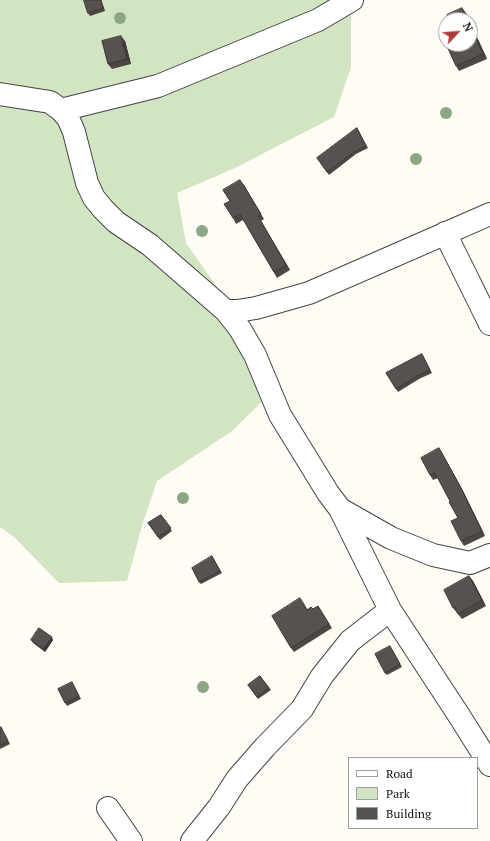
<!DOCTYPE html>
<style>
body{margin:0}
#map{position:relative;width:490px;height:841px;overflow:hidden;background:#fefcf5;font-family:"PT Serif",serif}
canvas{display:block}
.legend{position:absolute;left:348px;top:757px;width:130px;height:72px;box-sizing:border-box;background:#fff;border:1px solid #9f9f9f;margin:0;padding:5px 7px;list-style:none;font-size:12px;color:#101010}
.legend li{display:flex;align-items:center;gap:8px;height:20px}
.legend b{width:20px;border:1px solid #9f9f9f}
.north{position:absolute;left:438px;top:12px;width:40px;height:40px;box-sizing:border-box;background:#fff;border:1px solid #9f9f9f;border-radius:50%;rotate:64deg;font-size:11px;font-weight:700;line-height:16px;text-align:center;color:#101010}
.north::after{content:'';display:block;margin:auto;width:14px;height:18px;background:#b03a39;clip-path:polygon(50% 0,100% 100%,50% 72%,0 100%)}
</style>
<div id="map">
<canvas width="490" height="841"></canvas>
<ul class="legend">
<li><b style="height:5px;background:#fff"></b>Road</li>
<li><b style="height:11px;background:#d2e5c2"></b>Park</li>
<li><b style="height:11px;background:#58524e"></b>Building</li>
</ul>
<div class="north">N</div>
</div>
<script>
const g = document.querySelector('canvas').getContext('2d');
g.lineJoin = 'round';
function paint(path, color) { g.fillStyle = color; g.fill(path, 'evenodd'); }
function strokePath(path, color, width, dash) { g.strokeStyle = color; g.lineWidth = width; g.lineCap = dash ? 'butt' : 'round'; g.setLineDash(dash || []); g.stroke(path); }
const green = new Path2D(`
 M 0,0 L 351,0 L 351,67 L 334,117 L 235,168 L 177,193 L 186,243 L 248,331 L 276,388 L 232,431 L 157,481 L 142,526 L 127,581 L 59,583 L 14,537 L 0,527 Z`);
const minor = new Path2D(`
 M 0,94 L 50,102 L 61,110 L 68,118 L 74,132 L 87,183 L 94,198 L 103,209 L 116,222 L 150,245 L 226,311 L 240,329 L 255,355 L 280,415 L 328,493 L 340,509 L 390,610 L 460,717 L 490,765
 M 61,110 L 158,86 L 318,20 L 352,0
 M 445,233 L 490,324
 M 226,311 L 237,311 L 256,308 L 309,293 L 490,214
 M 340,509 L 391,538 L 433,555 L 470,563 L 490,555
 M 108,808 L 131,841
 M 192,841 L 219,807 L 237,779 L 265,747 L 302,709 L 322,676 L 350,641 L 390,610`);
const trees = [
 [120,18],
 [446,113],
 [416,159],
 [202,231],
 [183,498],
 [203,687]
];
const wall = new Path2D(`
 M 84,0 L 101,0 L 105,11 L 90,16 L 88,13 Z
 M 470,22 L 487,59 L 459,71 L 456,66 L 470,44 Z
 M 125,41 L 131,64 L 112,69 L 108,64 Z
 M 357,128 L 368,148 L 356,154 L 329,175 L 317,158 Z
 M 244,185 L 264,219 L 261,221 L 290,270 L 277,278 L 243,220 L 236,224 L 233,218 L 230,201 Z
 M 422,354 L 432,373 L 419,379 L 398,392 L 386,373 Z
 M 439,448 L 442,453 L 463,491 L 485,536 L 464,546 L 461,541 L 458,518 L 450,501 L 438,478 L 433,480 L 430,475 Z
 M 161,515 L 172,531 L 160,540 L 148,523 Z
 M 212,556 L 222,573 L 201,584 L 199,582 Z
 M 469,576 L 473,581 L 486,606 L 462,619 L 453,608 Z
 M 303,602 L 307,609 L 313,609 L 318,606 L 332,628 L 294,652 L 291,648 Z
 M 31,640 L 53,640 L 45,652 L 33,643 Z
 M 392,649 L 402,667 L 387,675 L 385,673 Z
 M 260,676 L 271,690 L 258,699 L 248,685 Z
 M 72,682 L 81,699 L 67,706 L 65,703 Z
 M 1,727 L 10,744 L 0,749 L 0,728 Z`);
const shadedWall = new Path2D(`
 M 101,0 L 105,11 L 103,8 Z
 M 462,8 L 466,13 L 469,20 L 468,20 Z
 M 470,22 L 487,59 L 483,54 L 470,25 Z
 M 121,36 L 125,41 L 131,64 L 127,59 Z
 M 240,180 L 244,185 L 264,219 L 261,214 Z
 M 258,216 L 261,221 L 290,270 L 286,265 Z
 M 439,448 L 442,453 L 463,491 L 485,536 L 482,531 Z
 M 469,576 L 473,581 L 486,606 L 482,600 Z
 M 52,637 L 53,640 L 45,652 L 43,649 Z`);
const building = new Path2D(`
 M 84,0 L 101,0 L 103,8 L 88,13 Z
 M 462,8 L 468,20 L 449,20 L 447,15 Z
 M 470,25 L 483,54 L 456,66 L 440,31 L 446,29 L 446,44 L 470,44 Z
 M 121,36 L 127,59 L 108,64 L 102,41 Z
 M 357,128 L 366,146 L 354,152 L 327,172 L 317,158 Z
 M 240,180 L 261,214 L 258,216 L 286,265 L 274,272 L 240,214 L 233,218 L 224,204 L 230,201 L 223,190 Z
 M 422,354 L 430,370 L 417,376 L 396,389 L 386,373 Z
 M 439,448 L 460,486 L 482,531 L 461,541 L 451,521 L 458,518 L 449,502 L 450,501 L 435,473 L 430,475 L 421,458 Z
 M 161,515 L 171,528 L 158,537 L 148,523 Z
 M 212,556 L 220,571 L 199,582 L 192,568 Z
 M 469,576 L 482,600 L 458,614 L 455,607 L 453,608 L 444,590 Z
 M 300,598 L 307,610 L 311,607 L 313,609 L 318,606 L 329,624 L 291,648 L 272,616 Z
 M 39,628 L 52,637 L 43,649 L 31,640 Z
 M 390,646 L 400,664 L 385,673 L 375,654 Z
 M 260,676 L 269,688 L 257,697 L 248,685 Z
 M 72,682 L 79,696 L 65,703 L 58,689 Z
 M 1,727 L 8,741 L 0,745 L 0,728 Z`);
paint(green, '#d2e5c2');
strokePath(minor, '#434343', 24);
strokePath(minor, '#fff', 22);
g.fillStyle = '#8da784';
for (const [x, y] of trees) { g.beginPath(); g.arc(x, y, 6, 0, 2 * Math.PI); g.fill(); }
paint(wall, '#4c4743');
paint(shadedWall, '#3e3937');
paint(building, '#58524e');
strokePath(building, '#3e3937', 1);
</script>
